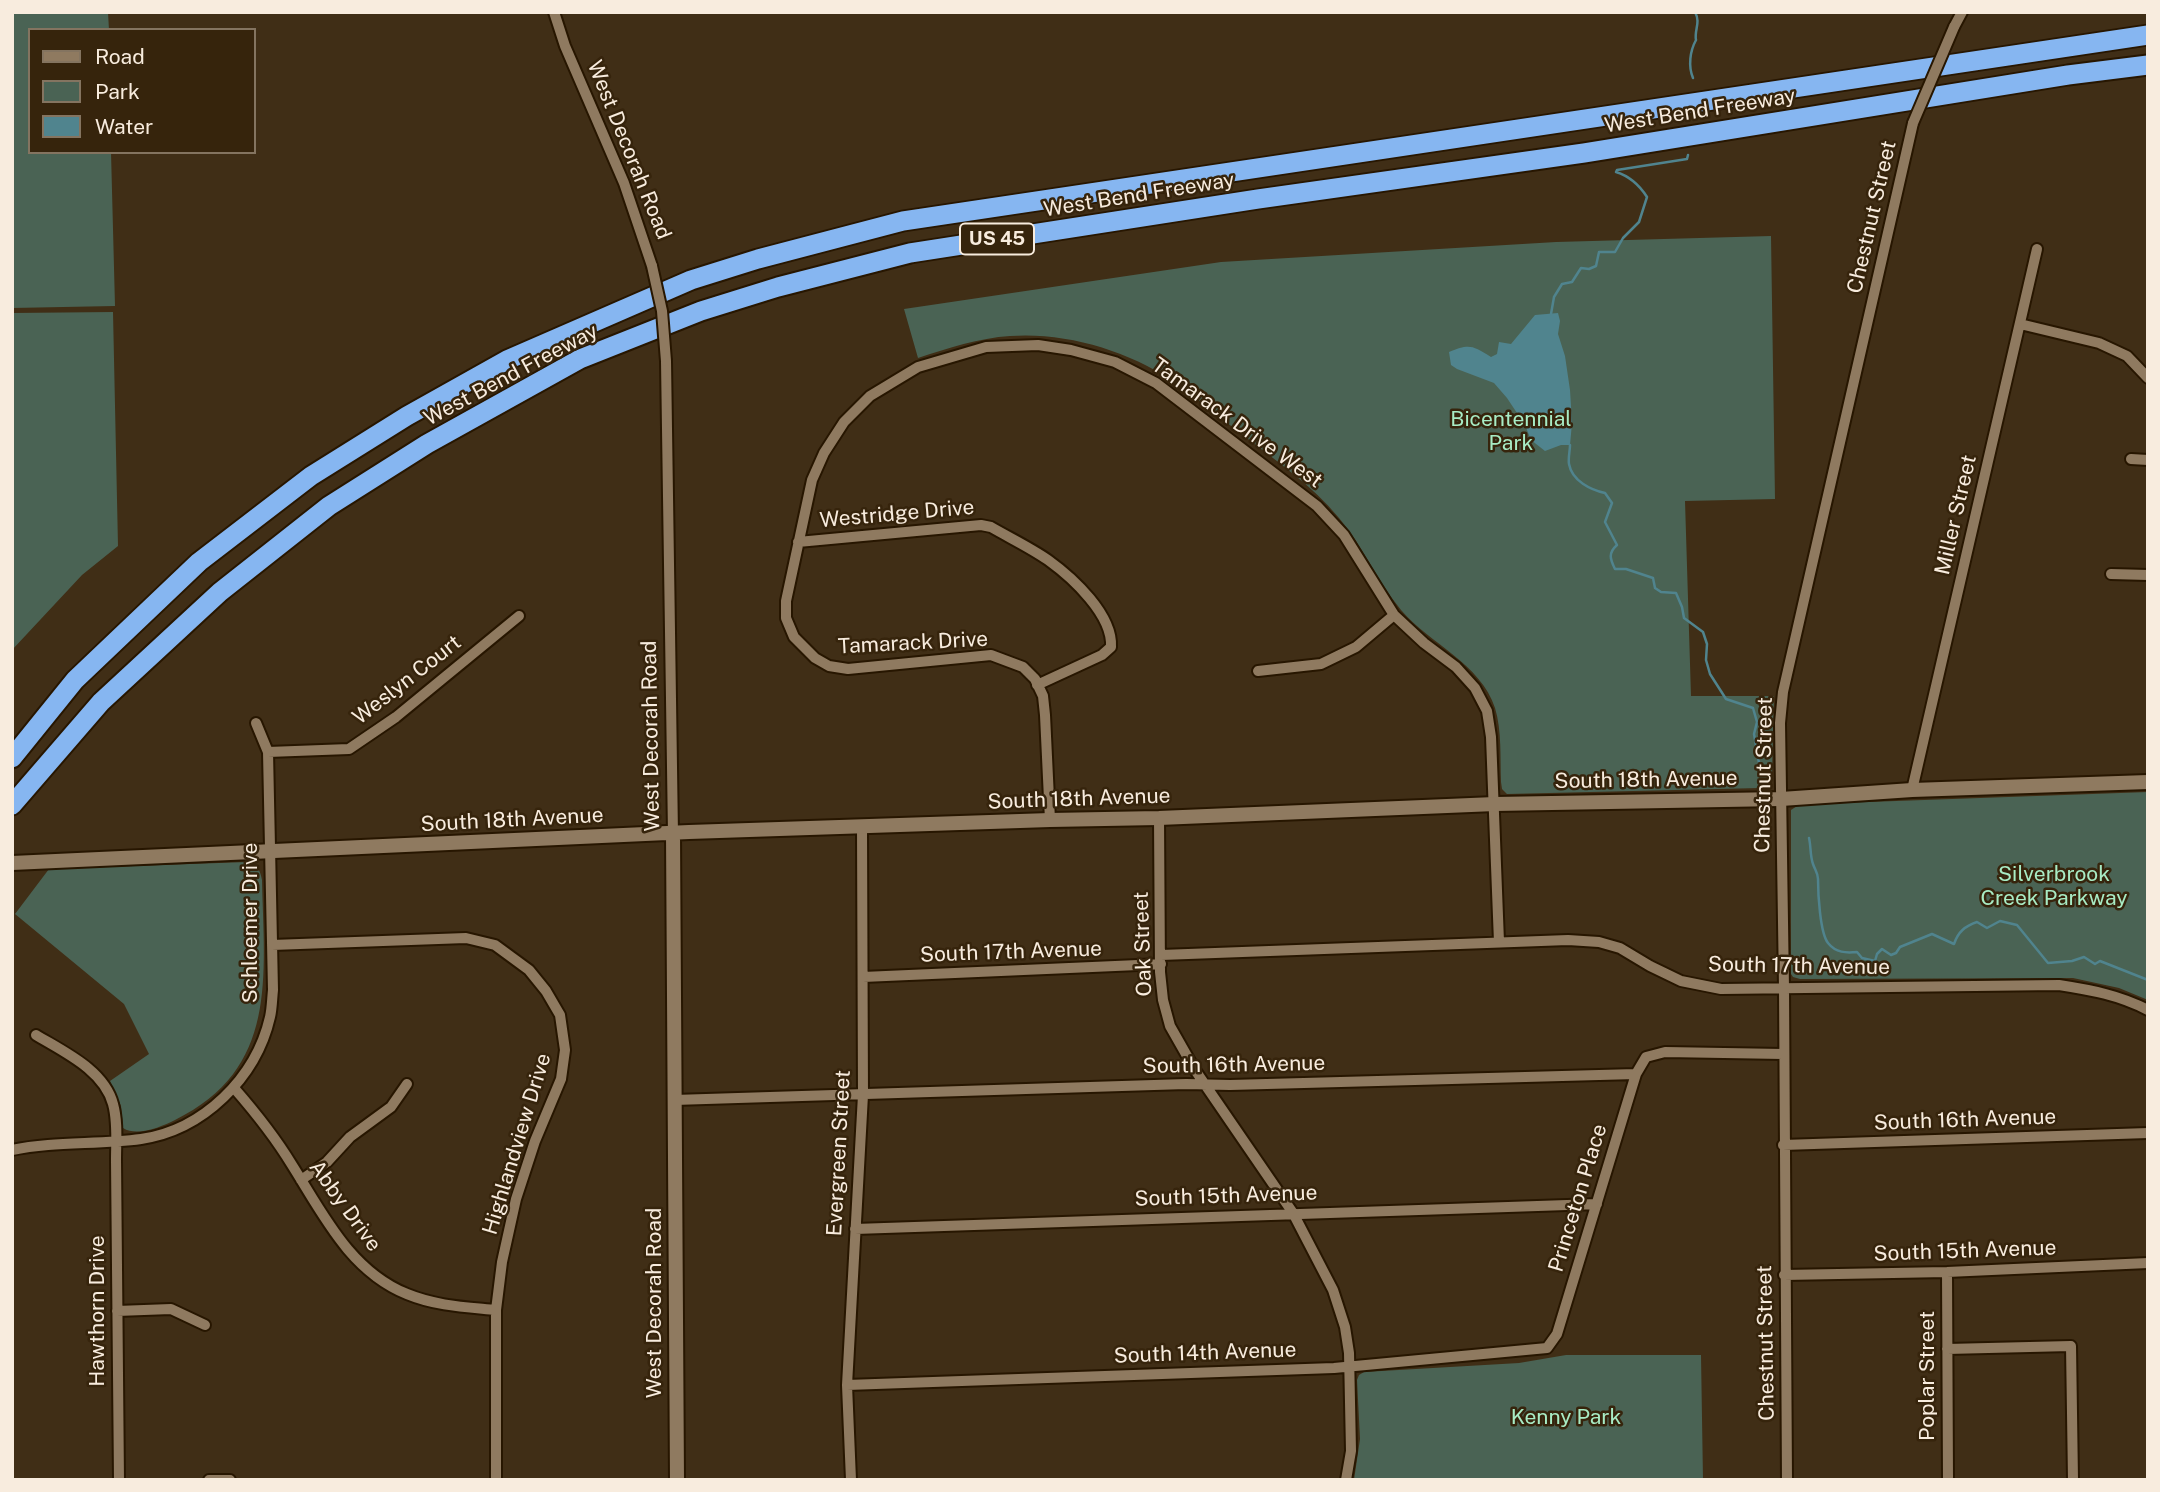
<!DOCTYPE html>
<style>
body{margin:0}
#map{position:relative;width:2160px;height:1492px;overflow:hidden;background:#402e16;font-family:"Public Sans",sans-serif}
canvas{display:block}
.frame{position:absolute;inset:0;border:14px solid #f8ecde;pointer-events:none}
.legend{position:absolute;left:28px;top:28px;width:228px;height:126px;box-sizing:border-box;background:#36240c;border:2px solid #847460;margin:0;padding:9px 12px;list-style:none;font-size:21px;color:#f8ecde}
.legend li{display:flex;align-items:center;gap:14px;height:35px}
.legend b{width:35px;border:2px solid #847460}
</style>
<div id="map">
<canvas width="2160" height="1492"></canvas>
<div class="frame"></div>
<ul class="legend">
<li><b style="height:9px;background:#8f7a60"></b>Road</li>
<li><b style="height:19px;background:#4a6354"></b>Park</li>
<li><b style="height:19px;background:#50848e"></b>Water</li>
</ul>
</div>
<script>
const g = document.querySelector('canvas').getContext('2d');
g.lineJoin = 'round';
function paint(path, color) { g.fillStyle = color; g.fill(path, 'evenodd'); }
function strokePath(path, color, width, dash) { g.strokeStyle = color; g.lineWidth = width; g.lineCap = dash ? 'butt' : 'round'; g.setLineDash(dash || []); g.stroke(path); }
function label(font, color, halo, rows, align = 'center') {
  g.font = font + ' "Public Sans",sans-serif'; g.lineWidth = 5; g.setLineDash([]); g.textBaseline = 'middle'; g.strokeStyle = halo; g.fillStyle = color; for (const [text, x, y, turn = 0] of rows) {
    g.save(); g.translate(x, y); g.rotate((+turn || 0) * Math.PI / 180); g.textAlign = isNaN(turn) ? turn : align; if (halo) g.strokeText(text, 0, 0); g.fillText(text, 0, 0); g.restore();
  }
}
const green = new Path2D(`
 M 12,12 L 108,12 L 109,30 L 30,30 L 30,152 L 111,152 L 115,306 L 12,308 Z
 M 1771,236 L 1775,499 L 1685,501 L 1691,696 L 1774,696 L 1772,774 L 1768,785 L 1760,788 L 1507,794 L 1502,789 L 1501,782 C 1500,758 1502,731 1495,708 C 1481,664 1430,644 1401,610 C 1377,581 1363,546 1339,518 C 1312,485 1276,461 1243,435 C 1219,417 1196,397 1171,380 C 1126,350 1065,332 1010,336 C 979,338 948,348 918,358 L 904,309 L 1221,262 L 1556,242 Z
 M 113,312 L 118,546 L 82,575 L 12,650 L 12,313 Z
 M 2148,792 L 2148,1000 L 2119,988 L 2073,978 L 1800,979 L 1793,977 L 1791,974 L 1791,810 L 1797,806 L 1812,804 Z
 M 247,862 C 257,865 260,869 262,880 C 264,977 279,1069 175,1120 C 161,1127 137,1137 123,1128 L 121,1106 L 110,1081 L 149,1054 L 124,1004 L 15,914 L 49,869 Z
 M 1566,1355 L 1701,1355 L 1703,1480 L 1354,1480 L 1360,1439 L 1357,1380 L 1359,1375 L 1364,1372 L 1519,1363 Z`);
const water = new Path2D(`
 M 1558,313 L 1560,321 L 1558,334 L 1565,356 L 1570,390 L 1572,423 L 1570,445 L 1561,445 L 1545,451 L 1531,440 L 1525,425 L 1507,398 L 1494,383 L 1457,369 L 1451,365 L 1449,352 C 1469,344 1472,345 1491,357 L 1497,354 L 1499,342 L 1511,344 L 1535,315 Z`);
const stream = new Path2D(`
 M 1693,78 C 1688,66 1690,51 1696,40 C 1694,30 1701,23 1695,12
 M 1551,314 L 1554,297 L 1562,284 L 1572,282 L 1581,268 L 1589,269 L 1596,266 L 1599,252 L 1615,252 L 1623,238 L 1639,222 L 1647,197 C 1640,186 1629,176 1616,172 L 1617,170 L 1687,159 L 1688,155
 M 1570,445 C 1570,451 1568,458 1569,464 C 1572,481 1591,490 1605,493 L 1612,503 L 1605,522 L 1617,545 C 1608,553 1610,559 1615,569 L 1626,569 L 1653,578 L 1655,588 L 1661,592 L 1676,593 L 1682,607 L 1684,618 L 1703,632 L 1707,644 L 1706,660 L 1710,674 L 1726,699 L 1753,708 L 1757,722 L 1754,734 L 1759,763
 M 1809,838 C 1811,846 1810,856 1813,864 C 1815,870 1818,873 1818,879 C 1818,893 1820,933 1828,943 C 1836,953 1846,953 1857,952 L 1862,958 L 1875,961 L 1877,954 L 1882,949 L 1891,955 L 1896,953 L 1900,947 L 1932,934 L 1954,944 C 1958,932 1965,926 1977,922 L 1987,928 L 2000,921 L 2017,925 L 2048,963 L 2072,961 L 2084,957 L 2095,964 L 2100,961 L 2148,980`);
const minor = new Path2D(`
 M 554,12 L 565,46 L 624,183 L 652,266
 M 1954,27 L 1962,12
 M 2020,324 L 2099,343 L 2127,356 L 2148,378
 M 666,361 L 673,834
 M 2131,459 L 2148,460
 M 798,542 L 981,525 L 991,527 C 1010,538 1031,548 1048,560 C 1073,578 1113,615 1111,647 L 1102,655 L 1037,685
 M 2111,574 L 2148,575
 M 1258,671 L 1321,664 L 1356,647 L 1394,615
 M 268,752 L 349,749 L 396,717 L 519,616
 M 1912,790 L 2037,249
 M 1159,818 L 1160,972 L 1163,1000 L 1170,1026 L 1195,1070 L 1293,1213 L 1333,1290 L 1345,1327 L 1349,1353 L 1351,1451 L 1346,1480
 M 1050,820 L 1045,715 L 1043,696 L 1035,679 L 1023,667 L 991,655 L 848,669 L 829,666 L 815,658 L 794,637 L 786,618 L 786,601 L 812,480 L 824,453 L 844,422 L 870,396 L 918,367 L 986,347 L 1038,345 L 1071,350 L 1115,362 L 1156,383 L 1317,506 L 1344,535 L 1394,615 L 1424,643 L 1456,667 L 1475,688 L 1487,711 L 1491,737 L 1499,942
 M 272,945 L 466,938 L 495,945 L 529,970 L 546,991 L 560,1015 L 565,1050 L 561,1079 L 535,1141 L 516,1199 L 502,1262 L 496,1310 L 496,1480
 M 1161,955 L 1568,940 L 1599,942 L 1620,948 L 1650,966 L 1681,981 L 1721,989 L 2059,985 C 2091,990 2119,995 2148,1010
 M 863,977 L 1161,964
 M 36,1035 C 64,1052 104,1070 113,1104 C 118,1122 116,1142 116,1160 L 119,1480
 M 234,1088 C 255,1112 275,1137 292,1165 C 323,1214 350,1271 407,1294 C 436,1306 466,1307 496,1310
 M 674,1100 L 1186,1084 L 1230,1085 L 1636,1074
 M 1783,1145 L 2148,1133
 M 12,1150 C 54,1141 98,1145 141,1139 C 203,1130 256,1078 270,1017 C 272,1009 272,999 273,990 L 268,752 L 256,723
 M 301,1180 L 327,1162 L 350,1137 L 391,1107 L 407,1084
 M 855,1229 L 1597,1204
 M 1947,1272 L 1948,1480
 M 1784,1275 L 1947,1272 L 2148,1263
 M 117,1311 L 171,1309 L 205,1325
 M 1947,1349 L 2071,1346 L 2073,1480
 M 847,1385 L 1334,1368 L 1547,1348 L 1557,1334 L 1636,1074 L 1646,1057 L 1665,1052 L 1783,1054
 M 209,1480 L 230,1480
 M 851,1480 L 847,1385 L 863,1095 L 862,828
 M 1787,1480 L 1784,988 L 1780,723 L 1783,692 L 1913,123`);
const tertiary = new Path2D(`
 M 673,834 L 677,1480
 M 12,863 L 689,832 L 1050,820 L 1159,818 L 1495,804 L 1781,799 L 1912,790 L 2148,782`);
const motorway = new Path2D(`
 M 12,758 L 75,680 L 199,562 L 311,476 L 407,416 L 507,360 L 691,280 L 758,259 L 903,221 L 2148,35
 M 12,805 L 101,702 L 220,592 L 329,506 L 427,444 L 580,359 L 701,311 L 778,287 L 910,253 L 1258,199 L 1584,153 L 2068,75 L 2148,65`);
const minorBridge = new Path2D(`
 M 1913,123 L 1954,27
 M 652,266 L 662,311 L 666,361`);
const shields = [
 [997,239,74]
];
const shieldNames = [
 ["US 45",997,239]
];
const streetNames = [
 ["West Bend Freeway",1700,111,-9],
 ["West Decorah Road",629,150,68],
 ["West Bend Freeway",1139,195,-9],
 ["Chestnut Street",1872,217,-77],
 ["West Bend Freeway",511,375,-28],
 ["Tamarack Drive West",1237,423,36],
 ["Westridge Drive",897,514,-5],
 ["Miller Street",1956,515,-77],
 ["Tamarack Drive",913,643,-3],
 ["Weslyn Court",407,680,-38],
 ["West Decorah Road",651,736,-91],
 ["Chestnut Street",1764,775,-89],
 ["South 18th Avenue",1646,780,-1],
 ["South 18th Avenue",1079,799,-2],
 ["South 18th Avenue",512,820,-3],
 ["Schloemer Drive",251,923,-90],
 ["Oak Street",1143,944,-92],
 ["South 17th Avenue",1011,952,-2],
 ["South 17th Avenue",1799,966,1],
 ["South 16th Avenue",1234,1065,-1],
 ["South 16th Avenue",1965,1120,-2],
 ["Highlandview Drive",517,1144,-73],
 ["Evergreen Street",839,1153,-87],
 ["South 15th Avenue",1226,1196,-2],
 ["Princeton Place",1578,1198,-73],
 ["Abby Drive",345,1206,54],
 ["South 15th Avenue",1965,1251,-2],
 ["West Decorah Road",655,1303,-90],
 ["Hawthorn Drive",98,1311,-90],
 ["Chestnut Street",1766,1343,-91],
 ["South 14th Avenue",1205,1353,-2],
 ["Poplar Street",1928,1376,-90]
];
const parkNames = [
 ["Bicentennial",1511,420],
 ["Park",1511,444],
 ["Silverbrook",2054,875],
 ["Creek Parkway",2054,899],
 ["Kenny Park",1566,1418]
];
paint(green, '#4a6354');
paint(water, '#50848e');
strokePath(stream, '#50848e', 2.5);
strokePath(minor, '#271600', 14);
strokePath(tertiary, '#271600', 18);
strokePath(motorway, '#271600', 23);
strokePath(minor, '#8f7a60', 10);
strokePath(tertiary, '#8f7a60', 14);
strokePath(motorway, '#86b6f1', 19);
strokePath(minorBridge, '#271600', 14, []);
strokePath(minorBridge, '#8f7a60', 10);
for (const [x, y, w] of shields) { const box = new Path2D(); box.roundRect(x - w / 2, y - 15.5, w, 31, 5); g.fillStyle = '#36240c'; g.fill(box); strokePath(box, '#f8ecde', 2); }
label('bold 19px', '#f8ecde', null, shieldNames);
label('21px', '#f8ecde', '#36240c', streetNames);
label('21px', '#a8ecc5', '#36240c', parkNames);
</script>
